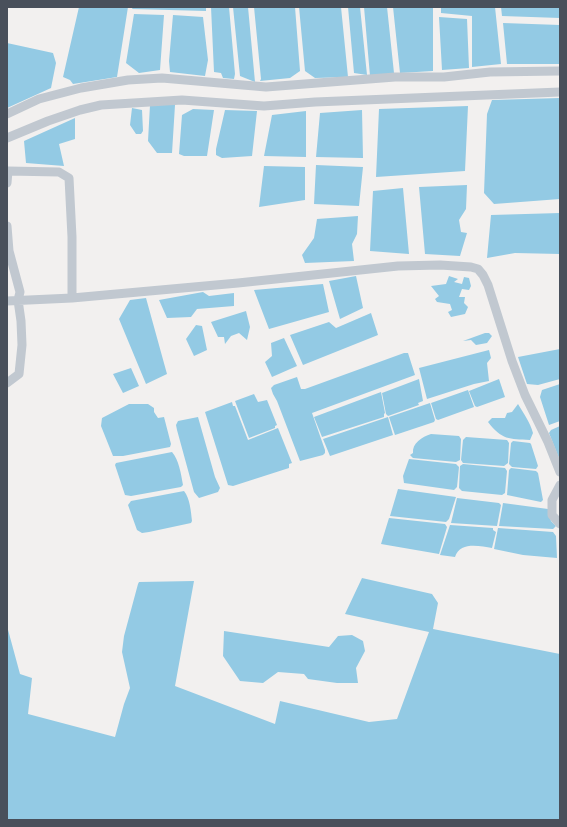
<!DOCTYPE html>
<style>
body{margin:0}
#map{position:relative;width:567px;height:827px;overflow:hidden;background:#f2f0ef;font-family:"PT Sans",sans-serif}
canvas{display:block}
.frame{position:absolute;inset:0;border:8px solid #49505b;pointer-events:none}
</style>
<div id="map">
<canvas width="567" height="827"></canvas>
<div class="frame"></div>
</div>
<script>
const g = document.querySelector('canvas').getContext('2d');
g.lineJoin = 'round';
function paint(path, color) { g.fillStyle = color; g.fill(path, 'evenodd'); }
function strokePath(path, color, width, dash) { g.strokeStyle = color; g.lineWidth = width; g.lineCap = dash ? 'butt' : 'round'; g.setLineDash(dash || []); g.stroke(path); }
const water = new Path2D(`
 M 79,7 L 128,7 L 117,77 L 73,84 L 70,80 L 63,77 Z
 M 133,7 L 206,7 L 206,11 L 132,9 Z
 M 211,7 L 229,7 L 235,74 L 234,79 L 223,78 L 221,73 L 214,72 Z
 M 233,7 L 248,7 L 255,82 L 240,76 Z
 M 254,7 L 295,7 L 300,71 L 290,78 L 260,81 L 261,79 Z
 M 299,7 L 341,7 L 348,77 L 315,78 L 305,71 Z
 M 348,7 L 360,7 L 367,75 L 354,73 Z
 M 364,7 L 387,7 L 394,73 L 370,76 Z
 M 393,7 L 433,7 L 433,71 L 400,73 Z
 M 441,7 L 495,7 L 501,64 L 472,67 L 472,16 L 441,13 Z
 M 501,7 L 560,7 L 560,18 L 502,16 Z
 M 134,14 L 164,15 L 160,70 L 139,73 L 126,63 Z
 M 173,15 L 203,17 L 208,60 L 205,76 L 170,72 L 169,61 Z
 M 439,17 L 467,19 L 469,68 L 442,70 Z
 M 503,23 L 560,25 L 560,64 L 507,64 Z
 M 7,43 L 53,53 L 56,63 L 51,88 L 7,108 Z
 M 560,98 L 560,199 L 494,204 L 484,193 L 487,114 L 492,100 Z
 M 150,105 L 175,105 L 172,153 L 157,153 L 148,141 Z
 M 468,106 L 465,171 L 376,177 L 379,109 Z
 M 132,108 L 142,110 L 143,131 L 141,134 L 136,134 L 130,125 Z
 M 193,109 L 214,110 L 207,156 L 184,156 L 179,154 L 182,115 Z
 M 225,110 L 257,111 L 252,156 L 222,158 L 216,155 L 216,149 Z
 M 362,110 L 363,158 L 316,157 L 320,113 Z
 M 306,111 L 306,157 L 264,156 L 272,115 Z
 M 75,118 L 75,139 L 59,144 L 64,166 L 26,163 L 24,141 Z
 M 316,165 L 363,167 L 359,206 L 314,204 Z
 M 264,166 L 305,167 L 305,200 L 259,207 Z
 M 467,185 L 466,209 L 459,220 L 461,232 L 467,233 L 460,256 L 425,254 L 419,187 Z
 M 403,188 L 409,254 L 370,251 L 373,191 Z
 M 560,213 L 560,254 L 515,253 L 487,258 L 491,215 Z
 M 358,216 L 357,234 L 352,244 L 354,261 L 305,263 L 302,255 L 314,238 L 317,219 Z
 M 356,276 L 363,308 L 340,319 L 329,281 Z
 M 449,276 L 458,279 L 454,282 L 462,284 L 464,277 L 469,278 L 471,286 L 469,290 L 462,289 L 459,297 L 465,297 L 464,303 L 468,307 L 465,314 L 451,317 L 448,312 L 452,310 L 450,304 L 437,302 L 435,299 L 439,296 L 431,286 L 446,284 Z
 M 323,284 L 329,312 L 269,329 L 254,290 Z
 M 203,292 L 209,296 L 234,293 L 234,306 L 197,309 L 191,317 L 167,318 L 159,300 Z
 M 146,298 L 167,374 L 146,384 L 119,319 L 130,300 Z
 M 246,311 L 250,327 L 247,340 L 239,333 L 231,336 L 225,344 L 224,337 L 218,337 L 211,322 Z
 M 371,313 L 378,335 L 303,365 L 290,335 L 329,322 L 336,328 Z
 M 196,325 L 202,326 L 207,350 L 194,356 L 186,339 Z
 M 485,333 L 489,333 L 492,336 L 487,343 L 476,345 L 471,340 L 463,341 Z
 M 284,338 L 297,366 L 272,377 L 265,362 L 272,356 L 271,343 Z
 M 560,349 L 560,379 L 538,385 L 527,384 L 518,357 Z
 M 489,350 L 491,358 L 487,363 L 489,381 L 474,384 L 427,399 L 419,368 Z
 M 404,353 L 408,353 L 415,375 L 312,413 L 325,450 L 325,453 L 323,455 L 300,461 L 277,401 L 273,394 L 271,388 L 274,385 L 297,377 L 301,389 L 305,389 Z
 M 131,368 L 139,386 L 123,393 L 113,374 Z
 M 419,379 L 423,401 L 418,403 L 419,405 L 388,416 L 386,414 L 382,393 Z
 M 499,379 L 505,397 L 477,407 L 475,406 L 469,391 Z
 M 560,384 L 560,421 L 549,425 L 540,397 L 542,390 Z
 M 468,390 L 474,407 L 438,420 L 436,419 L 431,403 Z
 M 381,392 L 385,413 L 384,414 L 384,417 L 322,437 L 314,417 Z
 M 254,394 L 258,402 L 267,400 L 277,425 L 275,426 L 275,428 L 249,438 L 235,401 Z
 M 232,402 L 233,406 L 235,406 L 248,440 L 278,428 L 292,463 L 289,464 L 289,468 L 233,486 L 228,485 L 205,412 Z
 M 430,403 L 435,420 L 434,422 L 395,435 L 389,417 Z
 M 129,404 L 148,404 L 154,408 L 154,412 L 158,418 L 164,417 L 171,444 L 170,447 L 123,456 L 113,456 L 101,426 L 102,418 Z
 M 518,404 C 524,414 530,422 533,433 L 530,440 C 509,439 502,440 488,422 L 492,418 L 505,418 L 507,413 L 512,412 Z
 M 198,417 L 215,477 L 220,488 L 218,492 L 199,498 L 194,492 L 177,430 L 176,425 L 178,421 Z
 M 388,417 L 393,435 L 330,456 L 323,439 Z
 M 560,426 L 560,461 L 549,433 L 551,430 Z
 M 431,434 L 459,436 L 461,439 L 460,460 L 456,462 L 413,458 L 410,455 L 413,453 C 412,443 422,437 431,434 Z
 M 466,437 L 507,440 L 509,443 L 508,463 L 504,466 L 463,463 L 461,460 L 463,440 Z
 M 513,441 L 530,443 L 531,444 L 538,466 L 536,469 L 512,467 L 509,464 L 511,443 Z
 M 172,452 C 179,460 181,474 183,485 L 181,487 L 131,496 L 125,495 L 115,465 L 116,463 Z
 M 409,459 L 456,464 L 459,467 L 457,487 L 454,490 L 404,483 L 403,476 Z
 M 463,464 L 505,468 L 507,471 L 505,493 L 502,495 L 462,491 L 459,488 L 460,466 Z
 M 511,468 L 536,471 L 538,473 L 543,500 L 541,502 L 507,495 L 509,470 Z
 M 398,489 L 456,497 L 449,519 L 446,522 L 390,516 Z
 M 184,491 C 190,498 191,512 192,521 L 191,523 L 149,532 L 142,533 L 137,530 L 128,505 L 131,501 Z
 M 457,498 L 499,503 L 501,505 L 497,526 L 451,523 Z
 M 503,503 L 548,509 L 551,521 L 556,526 L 553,529 L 499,526 Z
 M 389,518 L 445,524 L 447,527 L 439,554 L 381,544 Z
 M 450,525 L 493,528 L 493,530 L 496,532 L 492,548 C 480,546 460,541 455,557 L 440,555 Z
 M 498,528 L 553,532 L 556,536 L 557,558 L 523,555 L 494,549 Z
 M 362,578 L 432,594 L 438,603 L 433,629 L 560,654 L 560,820 L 7,820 L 7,626 L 20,674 L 32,678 L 28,714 L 115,737 L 124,704 L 130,688 L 122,652 L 124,636 L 138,584 L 139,582 L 194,581 L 175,686 L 275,724 L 280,701 L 369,722 L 397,719 L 429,632 L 345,614 Z
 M 224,631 L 329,647 L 338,636 L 352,635 L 363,641 L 365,651 L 356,668 L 358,683 L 337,683 L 308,679 L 304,674 L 278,672 L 263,683 L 240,681 L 223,656 Z`);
const minor = new Path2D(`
 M 7,114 L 39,99 L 81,88 L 128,80 L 162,78 L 266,87 L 395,77 L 444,77 L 490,72 L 560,71
 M 7,138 L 48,121 L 80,110 L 101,105 L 182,100 L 264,106 L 315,102 L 560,92
 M 7,183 L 8,171 L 59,172 L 69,178 L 72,237 L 72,298
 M 7,226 L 9,251 L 20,292 L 18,300 L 21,321 L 22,345 L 19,374 L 7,383
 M 7,301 L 72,298 L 238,283 L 398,266 L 440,265 L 471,267 L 478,269 L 483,275 L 488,285 L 512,361 L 525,395 L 548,442 L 560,472
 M 560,485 L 552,500 L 552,515 L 560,524`);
paint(water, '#93cae4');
strokePath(minor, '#c1c8d0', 9);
</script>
